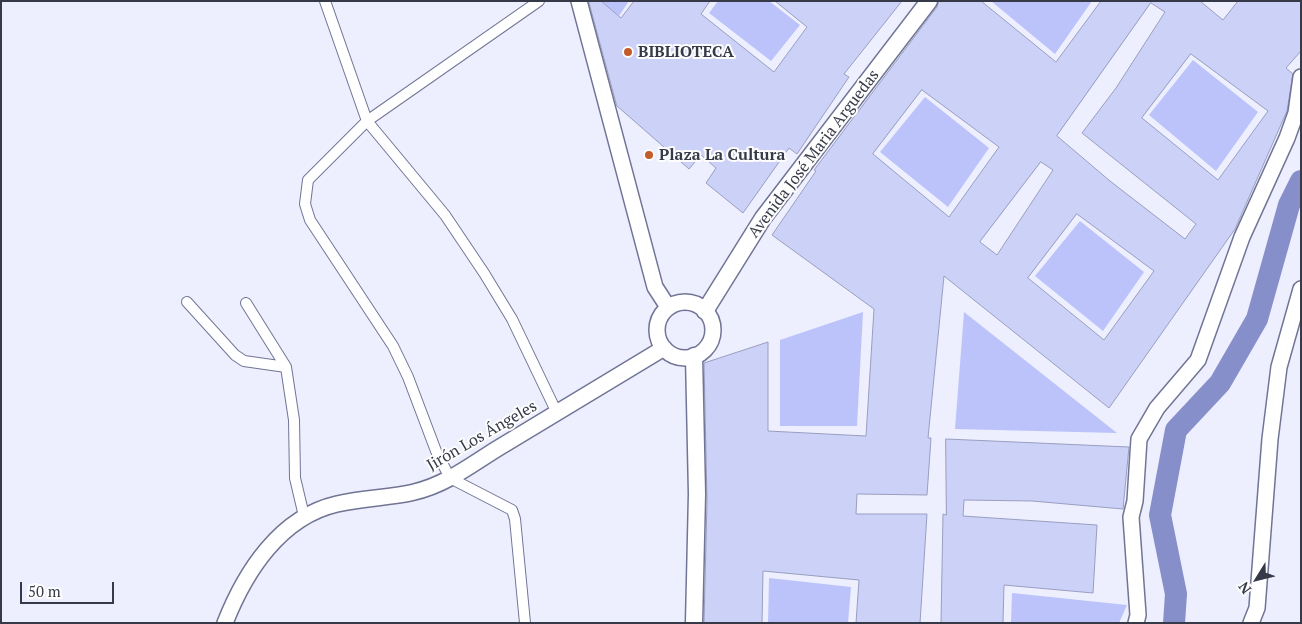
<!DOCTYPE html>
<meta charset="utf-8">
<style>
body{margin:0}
#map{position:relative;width:1302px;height:624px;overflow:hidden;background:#edeffe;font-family:"PT Serif",serif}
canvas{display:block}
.frame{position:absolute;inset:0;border:2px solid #363947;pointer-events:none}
.north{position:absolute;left:1232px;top:554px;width:50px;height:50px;-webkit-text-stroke:4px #fdfdfd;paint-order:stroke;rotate:234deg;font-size:14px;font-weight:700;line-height:20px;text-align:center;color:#363947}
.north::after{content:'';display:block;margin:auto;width:18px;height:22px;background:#363947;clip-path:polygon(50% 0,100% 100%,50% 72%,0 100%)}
.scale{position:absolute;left:20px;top:582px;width:94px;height:22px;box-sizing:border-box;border:2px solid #363947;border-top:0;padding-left:6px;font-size:15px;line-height:18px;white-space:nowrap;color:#363947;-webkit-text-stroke:4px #fdfdfd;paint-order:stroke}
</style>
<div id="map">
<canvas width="1302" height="624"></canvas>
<div class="frame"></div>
<div class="north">N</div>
<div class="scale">50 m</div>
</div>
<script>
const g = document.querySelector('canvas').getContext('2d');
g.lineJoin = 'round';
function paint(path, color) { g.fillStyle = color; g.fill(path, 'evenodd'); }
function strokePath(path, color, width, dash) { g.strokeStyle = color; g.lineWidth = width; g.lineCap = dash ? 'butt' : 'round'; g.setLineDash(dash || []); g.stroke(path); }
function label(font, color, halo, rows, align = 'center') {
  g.font = font + ' "PT Serif",serif'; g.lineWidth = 4; g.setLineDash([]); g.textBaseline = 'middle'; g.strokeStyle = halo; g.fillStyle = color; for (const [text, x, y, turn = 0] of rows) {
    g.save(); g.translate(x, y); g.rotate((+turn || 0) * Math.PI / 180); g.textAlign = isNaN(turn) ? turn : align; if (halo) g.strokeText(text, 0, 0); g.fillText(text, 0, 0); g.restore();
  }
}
const green = new Path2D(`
 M 601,1 L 629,1 L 619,16 Z
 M 718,1 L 769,1 L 800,25 L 771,61 L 709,13 Z
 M 991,1 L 1092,1 L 1055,54 Z
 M 1193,60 L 1258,112 L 1216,171 L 1149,115 Z
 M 925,97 L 989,148 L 948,207 L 880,152 Z
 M 1080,221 L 1144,272 L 1103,331 L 1035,276 Z
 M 863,312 L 857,426 L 780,426 L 780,340 Z
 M 964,312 L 1117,433 L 955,429 Z
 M 769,578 L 851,587 L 848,623 L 768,623 Z
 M 1012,593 L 1127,605 L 1119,623 L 1011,623 Z`);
const river = new Path2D(`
 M 1174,623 L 1176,594 L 1160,515 L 1176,430 L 1220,383 L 1257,319 L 1289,205 L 1301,181`);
const building = new Path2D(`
 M 589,1 L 601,1 L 621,18 L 634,1 L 710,1 L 701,14 L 774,72 L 807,27 L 775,1 L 902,1 L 844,74 L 849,77 L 797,154 L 789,148 L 743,213 L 706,183 L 716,168 L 701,155 L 689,169 L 617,106 Z
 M 939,1 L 981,1 L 1056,62 L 1101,1 L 1200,1 L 1223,20 L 1238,1 L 1301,1 L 1301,51 L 1286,68 L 1293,74 L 1287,111 L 1235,229 L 1109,408 L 944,276 L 928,438 L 931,438 L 927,495 L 857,494 L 856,514 L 927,514 L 920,623 L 856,623 L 859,580 L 763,571 L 762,623 L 704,623 L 707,501 L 704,363 L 768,342 L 768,431 L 866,436 L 874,309 L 772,235 L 816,171 L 814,170 L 937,7 ZM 1151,3 L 1165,12 L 1116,88 L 1082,133 L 1196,224 L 1185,239 L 1110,181 L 1057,136 ZM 1191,54 L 1268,111 L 1218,180 L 1142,118 ZM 922,90 L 999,147 L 949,217 L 873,154 ZM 1041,162 L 1053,170 L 997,255 L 980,242 ZM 1077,214 L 1154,271 L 1104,340 L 1028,278 Z
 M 946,439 L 1129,447 L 1123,509 L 1032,501 L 964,500 L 963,516 L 1097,525 L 1093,593 L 1004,585 L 1003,623 L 941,623 L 943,514 L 946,515 Z`);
const street = new Path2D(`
 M 325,1 L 367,121 L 445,215 L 484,273 L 512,319 L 557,413
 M 187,302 L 235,355 L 244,361 L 286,367
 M 246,303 L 286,367 L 294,420 L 295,478 L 304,516
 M 525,623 L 515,519 L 512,510 L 450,478 L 436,451 L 408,377 L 393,346 L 310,220 L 305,204 L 308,180 L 367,121 L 539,1`);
const secondary = new Path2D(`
 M 579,1 L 655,287 L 668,307
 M657 330a28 28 0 1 1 56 0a28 28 0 1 1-56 0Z
 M 225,623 C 245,572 280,517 337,504 C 379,494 408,501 450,478 C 469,468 486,455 505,444 C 558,412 611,380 664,348
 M 1136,623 L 1138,615 L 1131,517 L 1135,501 L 1139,439 L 1157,408 L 1198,360 L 1242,237 L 1287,138 L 1296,113 L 1301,77
 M 1251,623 L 1257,608 L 1270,439 L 1279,367 L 1301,289`);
const primary = new Path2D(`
 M 705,311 L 763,218 L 929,1
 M 694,356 L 697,494 L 694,623`);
const markers = [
 [628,52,5,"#c25d29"],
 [649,155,5,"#c25d29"]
];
const poiNames = [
 ["BIBLIOTECA",638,52],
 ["Plaza La Cultura",659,155]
];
const streetNames = [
 ["Avenida José Maria Arguedas",814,154,-53],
 ["Jirón Los Ángeles",482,436,-30]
];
paint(green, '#bcc3fa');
strokePath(river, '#878fca', 22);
paint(building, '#cbd1f7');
strokePath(building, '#999ec0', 1);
strokePath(street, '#717595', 12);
strokePath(secondary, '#717595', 18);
strokePath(primary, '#717595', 19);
strokePath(street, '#fff', 10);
strokePath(secondary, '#fff', 15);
strokePath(primary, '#fff', 16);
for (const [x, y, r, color] of markers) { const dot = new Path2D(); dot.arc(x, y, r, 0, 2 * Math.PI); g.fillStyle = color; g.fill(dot); strokePath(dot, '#fdfdfd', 2); }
label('bold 16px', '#363947', '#fdfdfd', poiNames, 'left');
label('16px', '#363947', '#fdfdfd', streetNames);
</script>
